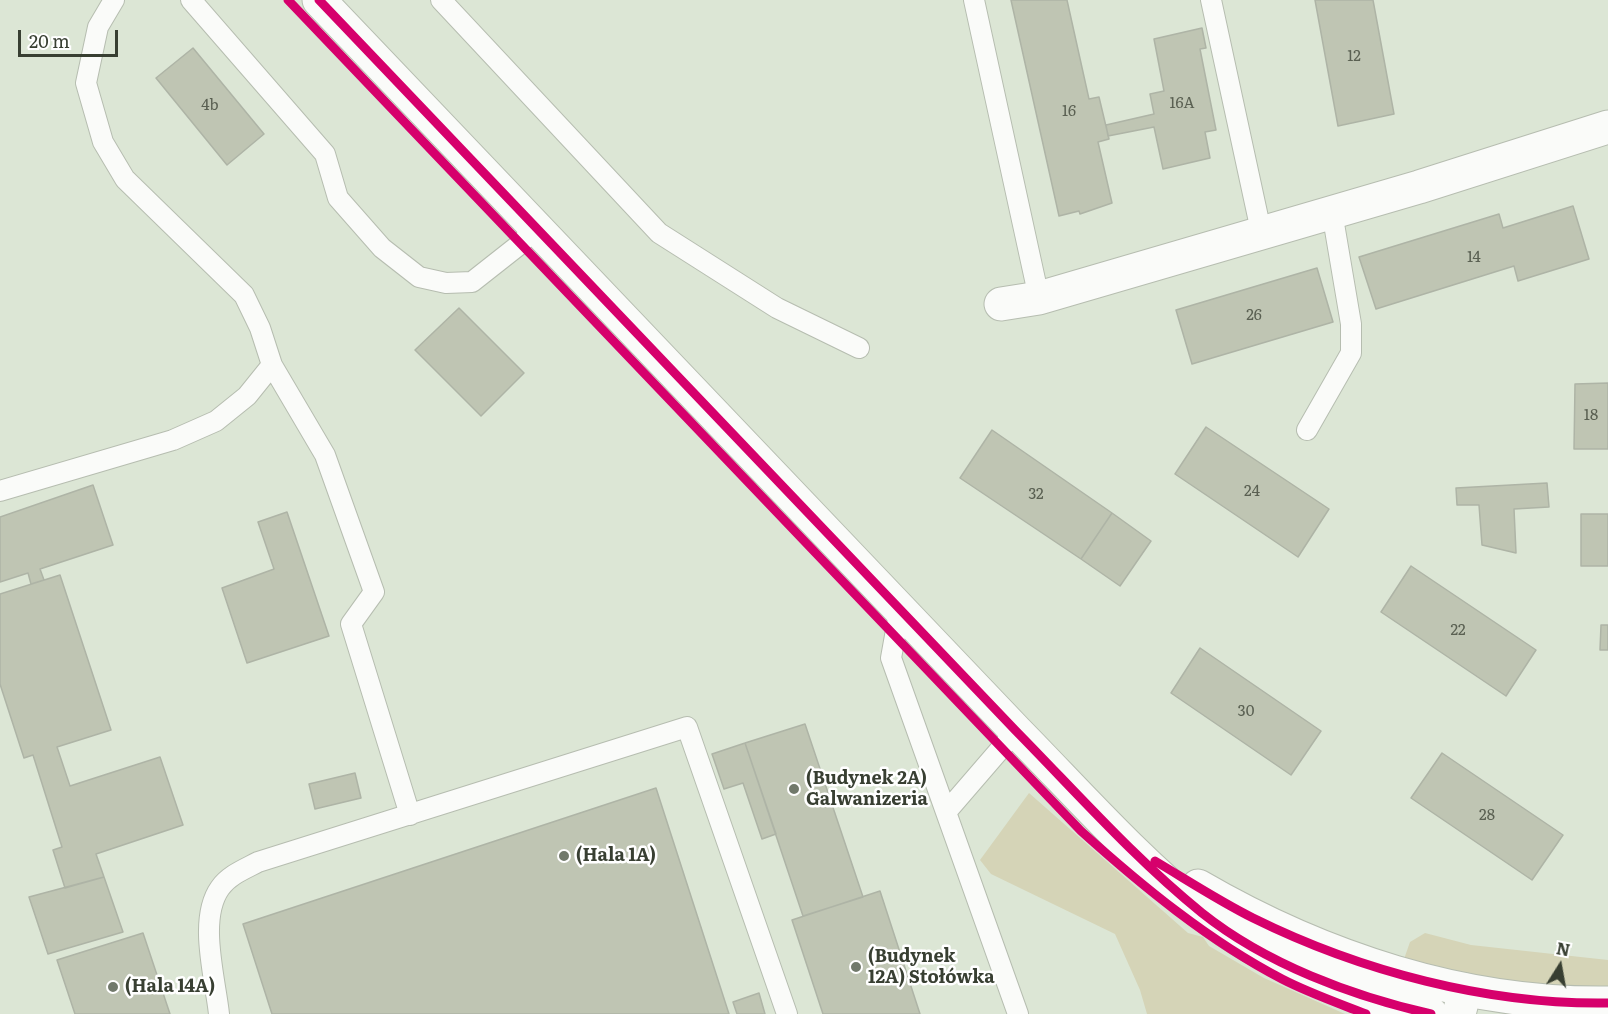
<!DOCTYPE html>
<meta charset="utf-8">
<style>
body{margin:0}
#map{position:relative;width:1608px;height:1014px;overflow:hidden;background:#dce6d5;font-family:Literata,serif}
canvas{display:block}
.north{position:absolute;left:1530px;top:936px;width:60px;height:60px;-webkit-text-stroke:4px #fff;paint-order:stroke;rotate:11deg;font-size:16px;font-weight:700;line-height:24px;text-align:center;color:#383f32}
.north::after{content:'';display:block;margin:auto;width:21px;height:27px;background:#383f32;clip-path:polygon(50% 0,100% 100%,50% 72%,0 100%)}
.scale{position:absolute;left:18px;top:30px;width:100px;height:27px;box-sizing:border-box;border:3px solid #383f32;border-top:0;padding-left:8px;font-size:18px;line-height:21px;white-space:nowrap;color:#383f32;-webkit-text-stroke:4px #fff;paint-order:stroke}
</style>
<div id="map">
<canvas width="1608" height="1014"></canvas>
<div class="north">N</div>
<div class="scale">20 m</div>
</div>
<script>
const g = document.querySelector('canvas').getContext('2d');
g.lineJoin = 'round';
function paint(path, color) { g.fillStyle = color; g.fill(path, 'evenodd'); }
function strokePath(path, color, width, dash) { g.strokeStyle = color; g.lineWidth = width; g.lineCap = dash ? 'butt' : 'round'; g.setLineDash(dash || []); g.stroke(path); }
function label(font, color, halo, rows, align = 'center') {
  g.font = font + ' Literata,serif'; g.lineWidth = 5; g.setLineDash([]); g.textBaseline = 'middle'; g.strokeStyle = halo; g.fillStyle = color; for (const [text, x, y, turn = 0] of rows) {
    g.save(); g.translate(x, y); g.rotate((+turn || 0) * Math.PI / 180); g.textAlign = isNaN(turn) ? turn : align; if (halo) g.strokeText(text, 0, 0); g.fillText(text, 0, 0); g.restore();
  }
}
const green = new Path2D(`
 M 1029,793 L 1188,933 L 1203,937 L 1209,946 L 1264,978 L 1345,1014 L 1147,1014 L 1140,990 L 1115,934 L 991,874 L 980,860 Z
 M 1425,933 L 1471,945 L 1608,960 L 1608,988 L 1518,985 L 1403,962 L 1410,942 Z`);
const building = new Path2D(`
 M 1011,0 L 1067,0 L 1089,99 L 1099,97 L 1109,139 L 1098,142 L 1112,203 L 1080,214 L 1079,211 L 1059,216 Z
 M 1315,0 L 1373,0 L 1394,114 L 1338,126 Z
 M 1202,28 L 1206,48 L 1200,49 L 1216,130 L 1205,132 L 1210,158 L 1163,169 L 1154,127 L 1108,136 L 1106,125 L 1154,114 L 1150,94 L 1164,91 L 1154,39 Z
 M 193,48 L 264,134 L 227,165 L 156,78 Z
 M 1573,206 L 1589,259 L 1518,281 L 1514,266 L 1376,309 L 1359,257 L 1499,214 L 1503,228 Z
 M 1317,268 L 1333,322 L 1192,364 L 1176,310 Z
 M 459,308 L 524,373 L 481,416 L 415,350 Z
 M 1608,383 L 1608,449 L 1574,449 L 1575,384 Z
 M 1206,427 L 1329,509 L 1298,557 L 1175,474 Z
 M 992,430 L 1112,513 L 1081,559 L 960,478 Z
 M 1547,483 L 1549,507 L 1514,509 L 1516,553 L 1482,545 L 1479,505 L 1457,505 L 1456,488 Z
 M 93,485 L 113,545 L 40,569 L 44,580 L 31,584 L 28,573 L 0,582 L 0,517 Z
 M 287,512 L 329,636 L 247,663 L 222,588 L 274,569 L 258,522 Z
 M 1112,513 L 1151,541 L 1120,586 L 1081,559 Z
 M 1581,514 L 1608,514 L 1608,566 L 1581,566 Z
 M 1411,566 L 1536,650 L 1506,696 L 1381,612 Z
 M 60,575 L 111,730 L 57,747 L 70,786 L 160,757 L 183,825 L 96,854 L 104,877 L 65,888 L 53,850 L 62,847 L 33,755 L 24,758 L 0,684 L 0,594 Z
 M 1601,625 L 1608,625 L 1608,650 L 1600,650 Z
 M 1200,648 L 1321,731 L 1291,775 L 1171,693 Z
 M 805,724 L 863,897 L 803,916 L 745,743 Z
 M 745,743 L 776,834 L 762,839 L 743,783 L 724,789 L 712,754 Z
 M 1442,753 L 1563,835 L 1532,880 L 1411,798 Z
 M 355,773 L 361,798 L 315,809 L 309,784 Z
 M 656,788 L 729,1014 L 272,1014 L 243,924 Z
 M 104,877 L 123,932 L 48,954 L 29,897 Z
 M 880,891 L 920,1014 L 823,1014 L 792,920 Z
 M 143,933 L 170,1014 L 75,1014 L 57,960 Z
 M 759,993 L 765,1014 L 737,1014 L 733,1002 Z`);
const service = new Path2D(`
 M 114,0 L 98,27 L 86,83 L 103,142 L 125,179 L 244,295 L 260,328 L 272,365 L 325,455 L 374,592 L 351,624 L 410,815
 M 191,0 L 325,154 L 338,198 L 382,248 L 419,277 L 446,283 L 472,282 L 519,245 L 536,227
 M 441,0 L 659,233 L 777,308 L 859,348
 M 974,0 L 1039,298
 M 1211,0 L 1261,231
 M 1307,430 L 1351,353 L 1351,324 L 1332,212
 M 0,491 L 173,440 L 216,421 L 247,396 L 272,365
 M 900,608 L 891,658 L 1018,1014
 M 947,811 L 1016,731
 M 219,1014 C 215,977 198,919 220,888 C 229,875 245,869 258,862 L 687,727 L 787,1014`);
const minor = new Path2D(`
 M 1001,304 L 1039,298 L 1419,187 L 1608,127
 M 1459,1014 L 1465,990`);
const tertiary = new Path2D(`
 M 319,0 L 1016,731 C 1076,792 1135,859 1202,913 C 1266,964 1352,996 1431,1014
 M 1198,886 C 1322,958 1463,1005 1608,1003`);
const cycleway = new Path2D(`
 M 288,0 L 1081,831 C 1142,886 1209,941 1282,979 C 1309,993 1338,1003 1366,1014
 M 319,0 L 1016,731 C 1076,792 1135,859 1202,913 C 1266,964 1352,996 1431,1014
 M 1155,861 C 1187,880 1219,901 1253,918 C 1360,971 1488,1005 1608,1003`);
const markers = [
 [794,789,6,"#71796b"],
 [564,856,6,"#71796b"],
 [856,967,6,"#71796b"],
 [113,987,6,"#71796b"]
];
const numberNames = [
 ["12",1354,57],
 ["16A",1182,104],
 ["4b",210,106],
 ["16",1069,112],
 ["14",1474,258],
 ["26",1254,316],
 ["18",1591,416],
 ["24",1252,492],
 ["32",1036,495],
 ["22",1458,631],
 ["30",1246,712],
 ["28",1487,816]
];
const poiNames = [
 ["(Budynek 2A)",806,779],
 ["Galwanizeria",806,800],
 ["(Hala 1A)",576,856],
 ["(Budynek",868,957],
 ["12A) Stołówka",868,978],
 ["(Hala 14A)",125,987]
];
paint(green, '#d5d4b7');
paint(building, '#bfc5b3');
strokePath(building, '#aeb4a6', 1.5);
strokePath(service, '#b6bdb0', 22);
strokePath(minor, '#b6bdb0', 35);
strokePath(tertiary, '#b6bdb0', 35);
strokePath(service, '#fafbf9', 20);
strokePath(minor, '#fafbf9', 33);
strokePath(tertiary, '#fafbf9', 33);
strokePath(cycleway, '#d6006c', 9);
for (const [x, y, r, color] of markers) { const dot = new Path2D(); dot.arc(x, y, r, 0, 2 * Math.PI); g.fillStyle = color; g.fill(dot); strokePath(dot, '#fff', 2); }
label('15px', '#5a6052', null, numberNames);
label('bold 18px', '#383f32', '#fff', poiNames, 'left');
</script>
